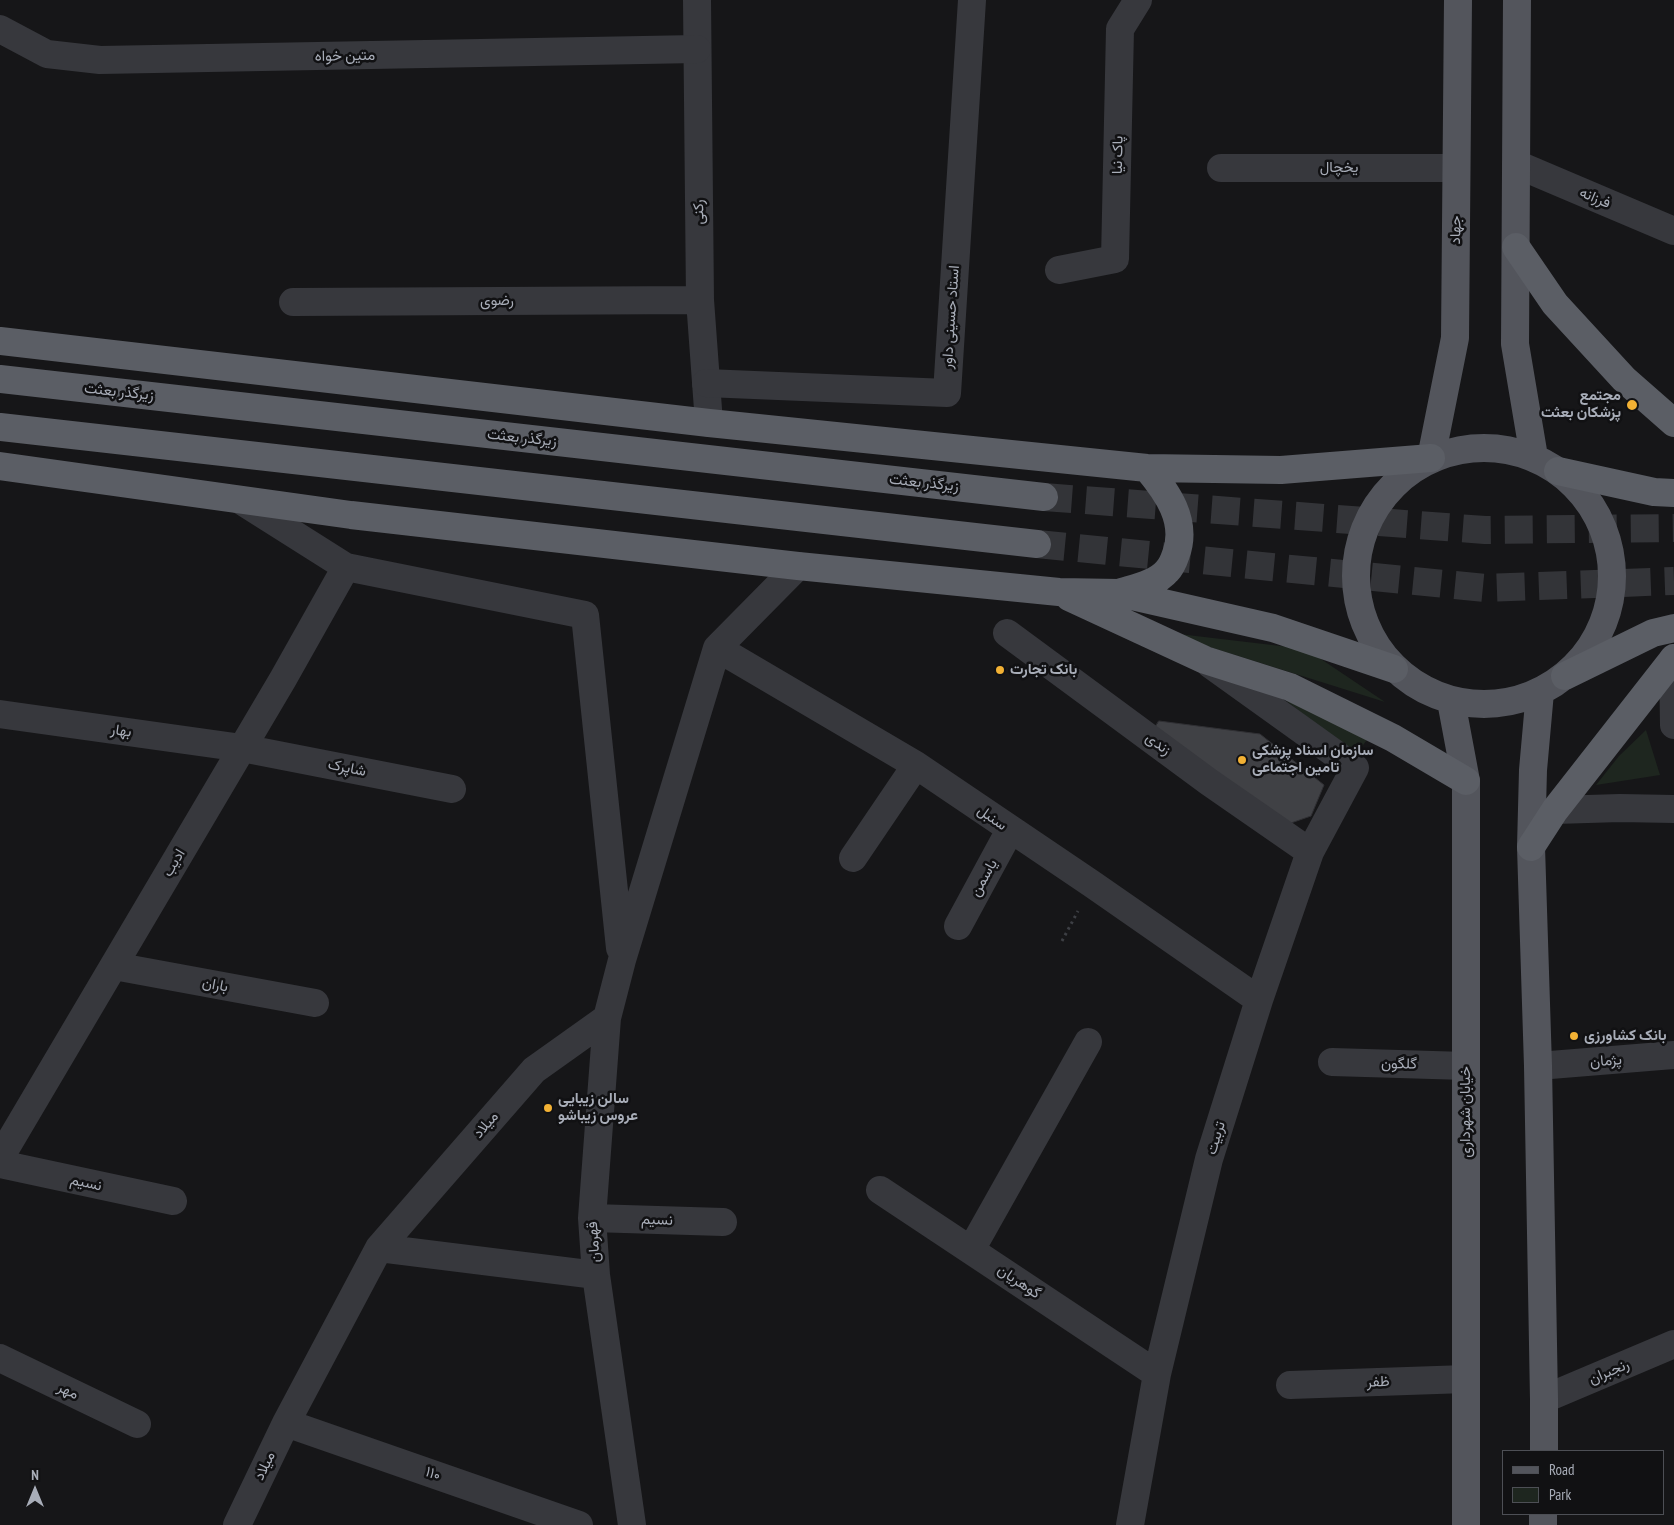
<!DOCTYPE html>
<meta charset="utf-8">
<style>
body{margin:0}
#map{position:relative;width:1674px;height:1525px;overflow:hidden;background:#161618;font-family:"PT Sans Narrow",sans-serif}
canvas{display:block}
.legend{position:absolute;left:1502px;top:1450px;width:162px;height:65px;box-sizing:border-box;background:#111113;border:1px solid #4d4f55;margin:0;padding:6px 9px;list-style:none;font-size:15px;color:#a8adb8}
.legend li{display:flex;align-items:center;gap:10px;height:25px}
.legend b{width:25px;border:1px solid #4d4f55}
.north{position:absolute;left:10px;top:1465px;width:50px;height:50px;-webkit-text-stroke:4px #111113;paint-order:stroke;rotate:0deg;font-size:14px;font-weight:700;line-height:20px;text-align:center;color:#a8adb8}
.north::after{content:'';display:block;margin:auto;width:18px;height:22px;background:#a8adb8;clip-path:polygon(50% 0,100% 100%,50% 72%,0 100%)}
</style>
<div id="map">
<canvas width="1674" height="1525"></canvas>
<ul class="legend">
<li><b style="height:6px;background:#53555c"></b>Road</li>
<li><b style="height:14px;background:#1e261f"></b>Park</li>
</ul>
<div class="north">N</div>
</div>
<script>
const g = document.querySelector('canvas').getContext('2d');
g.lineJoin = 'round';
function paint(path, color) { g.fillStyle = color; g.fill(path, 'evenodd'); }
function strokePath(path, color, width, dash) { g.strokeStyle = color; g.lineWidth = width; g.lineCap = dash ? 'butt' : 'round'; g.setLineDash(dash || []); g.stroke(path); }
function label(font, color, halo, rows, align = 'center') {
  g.font = font + ' "PT Sans Narrow",Vazirmatn,sans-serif'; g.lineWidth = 5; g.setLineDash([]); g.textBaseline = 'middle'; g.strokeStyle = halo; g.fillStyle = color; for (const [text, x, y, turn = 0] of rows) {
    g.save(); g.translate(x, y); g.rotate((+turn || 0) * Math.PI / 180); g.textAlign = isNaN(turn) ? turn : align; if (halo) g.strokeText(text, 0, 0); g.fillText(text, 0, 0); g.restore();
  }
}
const green = new Path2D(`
 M 1162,632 L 1306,649 L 1385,702 Z
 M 1279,695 L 1369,737 L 1355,756 Z
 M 1646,730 L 1660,775 L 1596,785 L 1619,756 Z`);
const building = new Path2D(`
 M 1159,721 L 1260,734 L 1324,785 L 1311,816 L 1288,824 L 1152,732 Z`);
const trunkTunnel = new Path2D(`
 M 1044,497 L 1485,530 L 1674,528
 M 1037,544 L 1486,588 L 1674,581`);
const path = new Path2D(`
 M 1062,941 L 1078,911`);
const minor = new Path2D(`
 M 697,0 L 700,300 L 709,423
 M 1516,164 L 1674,231
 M 1221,168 L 1456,168
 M 1059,270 L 1115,259 L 1120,29 L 1138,0
 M 293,302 L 700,300
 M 240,500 L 346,567 L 585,615 L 620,948
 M 1007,633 L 1209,782 L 1310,852
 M 717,648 L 916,765 L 1092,884 L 1259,1000
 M 1673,659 L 1674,725
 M 0,714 L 242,748 L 452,789
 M 1555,810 L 1620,808 L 1674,809
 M 853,858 L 916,765
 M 958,926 L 1010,830
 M 114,966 L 315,1003
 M 1332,1062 L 1466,1066
 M 1538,1066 L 1674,1055
 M 0,1158 L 283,679 L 346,567
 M 0,1164 L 173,1201
 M 880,1190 L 1157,1374
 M 592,1218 L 723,1222
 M 379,1248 L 596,1275
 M 971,1250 L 1088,1042
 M 0,1358 L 137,1424
 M 1290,1385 L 1466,1379
 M 1544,1399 L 1674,1344
 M 286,1423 L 579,1525
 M 237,1525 L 286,1423 L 379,1248 L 534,1070 L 607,1018
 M 632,1525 L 596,1275 L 592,1218 L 607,1018 L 622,960 L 717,648 L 798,566
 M 1130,1525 L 1157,1374 L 1209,1159 L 1259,1000 L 1310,852 L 1355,768 L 1210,664`);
const tertiary = new Path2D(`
 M 0,29 L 47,54 L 100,60 L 697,49
 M 706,383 L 947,393 L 972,0`);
const primary = new Path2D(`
 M 1517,0 L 1515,344 L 1534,457
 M1356 576a128 128 0 1 1 256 0a128 128 0 1 1-256 0Z
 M 1431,458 L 1455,338 L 1458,0
 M 1540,692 L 1533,770 L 1531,847 L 1538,1066 L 1544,1399 L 1544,1451
 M 1451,701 L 1466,781 L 1466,1525
 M 1543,1525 L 1543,1514`);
const trunk = new Path2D(`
 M 1516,247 L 1555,304 L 1624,379 L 1674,423
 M 0,341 L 709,423 L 1147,468 L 1281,470 L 1431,458
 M 0,379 L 1044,497
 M 0,427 L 1037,544
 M 0,466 L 351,515 L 798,566 L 1059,592 L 1119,593 L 1273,628 L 1394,669
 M 1558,471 L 1654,492 L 1674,493
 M 1119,593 C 1134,588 1156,584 1167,571 C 1171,567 1174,560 1176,554 C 1188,521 1167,492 1147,468
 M 1069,597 L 1205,660 L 1290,687 L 1393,738 L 1466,781
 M 1565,676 L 1653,633 L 1674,628
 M 1531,847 L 1555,810 L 1674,658`);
const markers = [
 [1632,405,6,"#f2b134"],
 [1000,670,5,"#f2b134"],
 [1242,760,5,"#f2b134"],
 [1574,1036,5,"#f2b134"],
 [548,1108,5,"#f2b134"]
];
const streetNames = [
 ["متین خواه",345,56,-1],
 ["پاک نیا",1118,155,-89],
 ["یخچال",1339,168],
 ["فرزانه",1595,198,23],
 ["رکنی",699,212,-91],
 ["جهاد",1456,230,-89],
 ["رضوی",497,301],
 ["استاد حسینی داور",951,317,-86],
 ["زیرگذر بعثت",119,392,6],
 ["زیرگذر بعثت",522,438,6],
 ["زیرگذر بعثت",924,483,6],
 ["بهار",121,731,8],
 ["زندی",1158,744,36],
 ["شاپرک",347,768,11],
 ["سنبل",992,818,35],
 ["ادیب",174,863,-59],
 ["یاسمن",984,878,-61],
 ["باران",215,985,11],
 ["پژمان",1606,1061,-4],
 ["گلگون",1399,1064,1],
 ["خیابان شهرداری",1466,1112,-90],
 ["میلاد",486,1125,-49],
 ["تربیت",1216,1138,-73],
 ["نسیم",86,1183,12],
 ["نسیم",657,1220,2],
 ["قهرمان",594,1242,-94],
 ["گوهریان",1019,1282,34],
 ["رنجبران",1609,1372,-23],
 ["ظفر",1378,1382,-2],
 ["مهر",68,1391,26],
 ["میلاد",265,1466,-64],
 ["۱۱۰",433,1474,19]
];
const poiNames = [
 ["مجتمع",1621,396,"right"],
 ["پزشکان بعثت",1621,413,"right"],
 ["بانک تجارت",1010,670],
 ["سازمان اسناد پزشکی",1252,751],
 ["تامین اجتماعی",1252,768],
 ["بانک کشاورزی",1584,1036],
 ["سالن زیبایی",558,1099],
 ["عروس زیباشو",558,1116]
];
paint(green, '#1e261f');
paint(building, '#404145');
strokePath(building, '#303034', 1);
strokePath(trunkTunnel, '#333438', 28, [28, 14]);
strokePath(path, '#3d3f44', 3, [2.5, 4]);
strokePath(minor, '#37383d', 28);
strokePath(tertiary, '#37383d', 28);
strokePath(primary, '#53555c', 28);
strokePath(trunk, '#5b5e65', 28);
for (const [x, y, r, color] of markers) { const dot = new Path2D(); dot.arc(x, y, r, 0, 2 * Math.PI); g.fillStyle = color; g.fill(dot); strokePath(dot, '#111113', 2); }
label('15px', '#a8adb8', '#111113', streetNames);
label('bold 15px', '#a8adb8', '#111113', poiNames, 'left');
</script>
